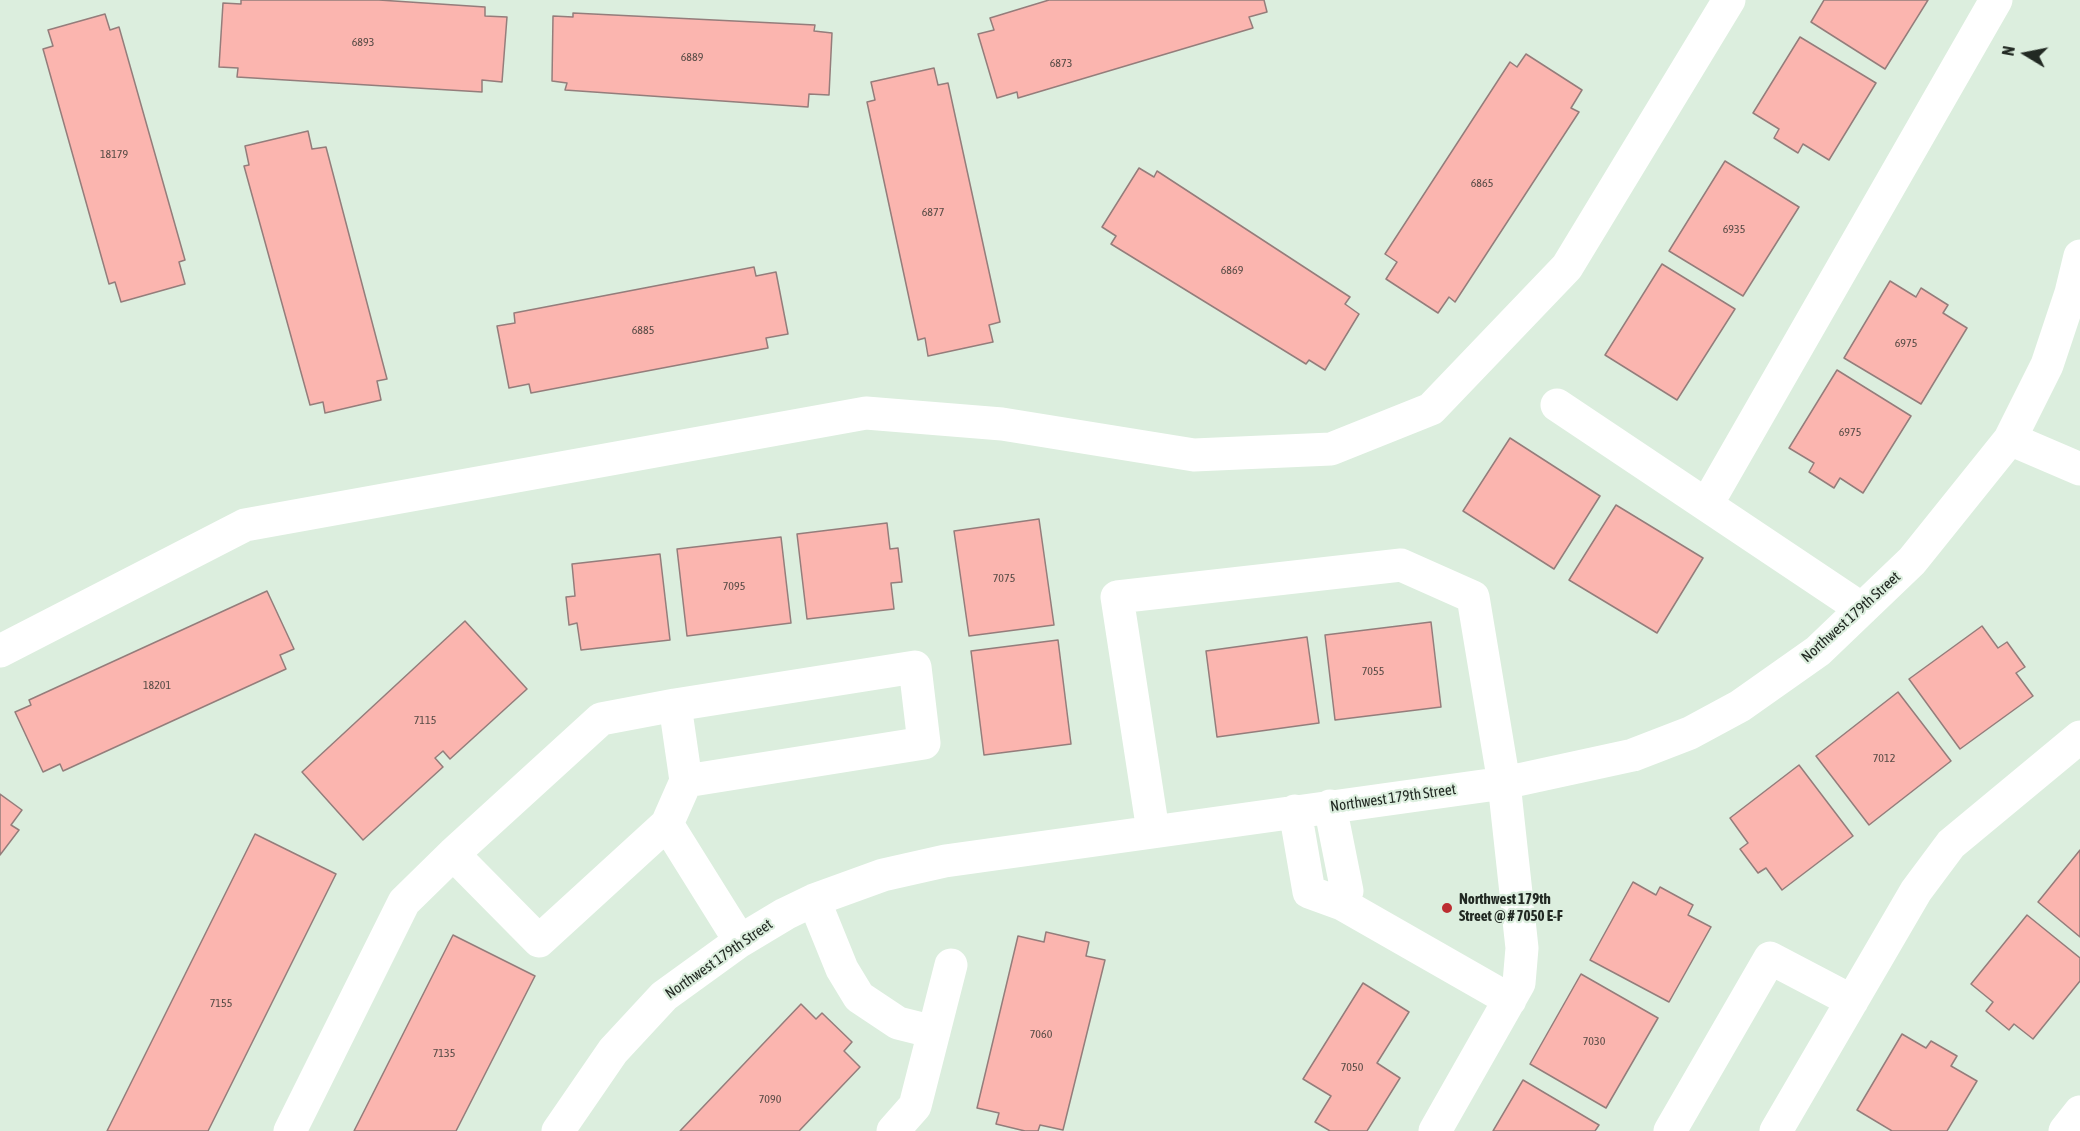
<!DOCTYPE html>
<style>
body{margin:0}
#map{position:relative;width:2080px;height:1131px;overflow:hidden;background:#dceede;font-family:"Asap Condensed",sans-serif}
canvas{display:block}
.north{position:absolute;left:1996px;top:24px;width:60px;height:60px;-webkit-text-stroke:4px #dceede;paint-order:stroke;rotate:280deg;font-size:16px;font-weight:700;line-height:24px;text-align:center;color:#222923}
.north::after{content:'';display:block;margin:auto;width:21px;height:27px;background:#222923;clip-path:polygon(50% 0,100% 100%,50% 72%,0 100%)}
</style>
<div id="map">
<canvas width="2080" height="1131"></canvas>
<div class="north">N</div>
</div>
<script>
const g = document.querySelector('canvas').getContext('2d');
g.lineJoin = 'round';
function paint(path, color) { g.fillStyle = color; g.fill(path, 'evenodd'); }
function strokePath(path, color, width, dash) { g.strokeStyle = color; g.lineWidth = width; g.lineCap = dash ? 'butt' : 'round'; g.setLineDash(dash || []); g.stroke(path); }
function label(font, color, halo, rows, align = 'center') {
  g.font = font + ' "Asap Condensed",sans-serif'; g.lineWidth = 4.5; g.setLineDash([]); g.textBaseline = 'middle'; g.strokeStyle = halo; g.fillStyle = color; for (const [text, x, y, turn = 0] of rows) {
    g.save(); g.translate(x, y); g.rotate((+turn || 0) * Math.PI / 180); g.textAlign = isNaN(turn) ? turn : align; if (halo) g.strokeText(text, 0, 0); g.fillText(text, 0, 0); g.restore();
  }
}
const building = new Path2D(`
 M 241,0 L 379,0 L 485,7 L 485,16 L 507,17 L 502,82 L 482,80 L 482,92 L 237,77 L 238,68 L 219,67 L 223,3 L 241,4 Z
 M 1049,0 L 1264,0 L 1267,12 L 1249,17 L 1253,28 L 1018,98 L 1017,92 L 997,98 L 978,34 L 994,30 L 990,18 Z
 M 1824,0 L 1928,0 L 1885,69 L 1811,22 Z
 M 573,13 L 815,25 L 814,31 L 832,33 L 829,95 L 809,94 L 808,107 L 565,90 L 567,83 L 552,81 L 553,16 L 573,17 Z
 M 105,14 L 110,30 L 119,27 L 185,260 L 179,262 L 185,284 L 121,302 L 115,282 L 109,284 L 43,49 L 53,46 L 48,30 Z
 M 1800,37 L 1876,83 L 1829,160 L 1803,144 L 1798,153 L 1774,138 L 1779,129 L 1753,113 Z
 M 1526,54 L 1582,90 L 1571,108 L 1579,112 L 1455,302 L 1449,297 L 1438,313 L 1386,279 L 1397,262 L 1385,254 L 1510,62 L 1517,67 Z
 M 934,68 L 938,85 L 948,83 L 1000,322 L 989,325 L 993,342 L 928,356 L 925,338 L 918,340 L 867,102 L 875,100 L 871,82 Z
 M 308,131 L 312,149 L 326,147 L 387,379 L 377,381 L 381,400 L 325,413 L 323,402 L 310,405 L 244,166 L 249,165 L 245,146 Z
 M 1725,161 L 1799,207 L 1743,296 L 1669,251 Z
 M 1139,168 L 1154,177 L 1157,171 L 1350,297 L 1345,304 L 1359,314 L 1325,370 L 1309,360 L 1306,364 L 1111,244 L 1116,236 L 1102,227 Z
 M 1662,264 L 1735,309 L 1677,400 L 1605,355 Z
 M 754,267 L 756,276 L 776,272 L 788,334 L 766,338 L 768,348 L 531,393 L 529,384 L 509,388 L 497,326 L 515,323 L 514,313 Z
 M 1890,281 L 1916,297 L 1921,288 L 1948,305 L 1943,313 L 1967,328 L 1921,404 L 1844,358 Z
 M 1837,370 L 1911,416 L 1863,493 L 1840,478 L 1834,488 L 1809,472 L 1814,463 L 1789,448 Z
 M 1510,438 L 1600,496 L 1554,569 L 1463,511 Z
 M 1616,505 L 1703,558 L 1657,633 L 1569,580 Z
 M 1039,519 L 1054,625 L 969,636 L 954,531 Z
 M 887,523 L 890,549 L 898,548 L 902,582 L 891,583 L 894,609 L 807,619 L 797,534 Z
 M 781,537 L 791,623 L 687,636 L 677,549 Z
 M 660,554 L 670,640 L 581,650 L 577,623 L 569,625 L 566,597 L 575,596 L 572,564 Z
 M 267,591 L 294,649 L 280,655 L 286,669 L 63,771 L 60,764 L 43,772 L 15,712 L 31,705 L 29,700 Z
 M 465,621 L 527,689 L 450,759 L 443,751 L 435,758 L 443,767 L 363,840 L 302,772 Z
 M 1431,622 L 1441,707 L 1335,720 L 1325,635 Z
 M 1982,626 L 1998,648 L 2007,642 L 2025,667 L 2016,673 L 2033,696 L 1960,749 L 1909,679 Z
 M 1307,637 L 1319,723 L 1217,737 L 1206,651 Z
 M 1058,640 L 1071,744 L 984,755 L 971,651 Z
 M 1898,692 L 1951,761 L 1869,825 L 1816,756 Z
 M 1799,765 L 1853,836 L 1782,890 L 1766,868 L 1758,873 L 1740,849 L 1748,843 L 1730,818 Z
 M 0,794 L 22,810 L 11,825 L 19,830 L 0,855 Z
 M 255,834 L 336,874 L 208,1131 L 107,1131 Z
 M 2080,850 L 2080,937 L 2038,902 Z
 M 1633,882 L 1656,895 L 1660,887 L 1693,905 L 1688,915 L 1711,927 L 1669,1002 L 1590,960 Z
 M 2027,915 L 2080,958 L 2080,981 L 2033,1039 L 2014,1024 L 2009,1030 L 1986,1011 L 1993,1002 L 1971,984 Z
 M 1046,932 L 1089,942 L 1086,956 L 1105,960 L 1063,1130 L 1040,1125 L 1038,1131 L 1025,1131 L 996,1124 L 999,1113 L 977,1108 L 1018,936 L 1044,942 Z
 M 453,935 L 535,976 L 456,1131 L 354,1131 Z
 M 1581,974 L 1658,1018 L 1606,1108 L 1530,1064 Z
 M 1363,983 L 1409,1012 L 1377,1063 L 1400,1078 L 1367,1131 L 1330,1131 L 1315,1122 L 1331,1096 L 1303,1079 Z
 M 801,1004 L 816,1019 L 822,1013 L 852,1042 L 844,1051 L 860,1067 L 799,1131 L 680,1131 Z
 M 1902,1034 L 1926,1048 L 1931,1041 L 1957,1056 L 1951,1066 L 1977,1081 L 1947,1131 L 1892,1131 L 1857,1110 Z
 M 1523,1080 L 1599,1125 L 1595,1131 L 1493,1131 Z`);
const minor = new Path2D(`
 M 1557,405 L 1862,609
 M 2010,439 L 2080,469
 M 1707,504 L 1996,0
 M 0,651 L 245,525 L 866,413 L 1002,424 L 1194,455 L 1331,449 L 1431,409 L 1567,267 L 1729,0
 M 1330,806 L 1347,891 L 1342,904
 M 1295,811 L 1309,892 L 1342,904 L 1510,1000
 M 667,824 L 740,941
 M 1153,831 L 1117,597 L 1401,565 L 1473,597 L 1504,783 L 1522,948 L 1519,983 L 1435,1131
 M 453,854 L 539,941 L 667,824 L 686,781 L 675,705
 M 814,900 L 842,969 L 859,997 L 898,1023 L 934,1032
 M 290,1131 L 404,902 L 453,854 L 601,719 L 675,705 L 915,667 L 924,743 L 686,781
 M 558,1131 L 613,1051 L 664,996 L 740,941 L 785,914 L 814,900 L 883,875 L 945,861 L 1504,783 L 1633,755 L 1690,733 L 1740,706 L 1818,651 L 1912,561 L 2010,439 L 2047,365 L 2071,293 L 2080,256
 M 893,1131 L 915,1106 L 951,965
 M 1670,1131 L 1770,958 L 1852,1001
 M 1776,1131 L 1916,891 L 1951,844 L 2080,737
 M 2065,1131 L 2080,1112`);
const markers = [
 [1447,908,6,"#bc2d31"]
];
const numberNames = [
 ["6893",363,42],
 ["6889",692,57],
 ["6873",1061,63],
 ["18179",114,154],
 ["6865",1482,183],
 ["6877",933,212],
 ["6935",1734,229],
 ["6869",1232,270],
 ["6885",643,330],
 ["6975",1906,343],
 ["6975",1850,432],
 ["7075",1004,578],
 ["7095",734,586],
 ["7055",1373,671],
 ["18201",157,685],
 ["7115",425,720],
 ["7012",1884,758],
 ["7155",221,1003],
 ["7060",1041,1034],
 ["7030",1594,1041],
 ["7135",444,1053],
 ["7050",1352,1067],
 ["7090",770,1099]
];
const streetNames = [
 ["Northwest 179th Street",1851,617,-42],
 ["Northwest 179th Street",1393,798,-8],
 ["Northwest 179th Street",719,959,-35]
];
const poiNames = [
 ["Northwest 179th",1459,899],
 ["Street @ # 7050 E-F",1459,916]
];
paint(building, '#fbb5af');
strokePath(building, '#947d7b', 1.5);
strokePath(minor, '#fff', 33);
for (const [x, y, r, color] of markers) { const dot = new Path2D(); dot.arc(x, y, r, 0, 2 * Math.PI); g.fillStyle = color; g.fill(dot); strokePath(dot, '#dceede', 2); }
label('12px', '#584c46', null, numberNames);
label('15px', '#222923', '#dceede', streetNames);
label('bold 15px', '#222923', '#dceede', poiNames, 'left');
</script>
